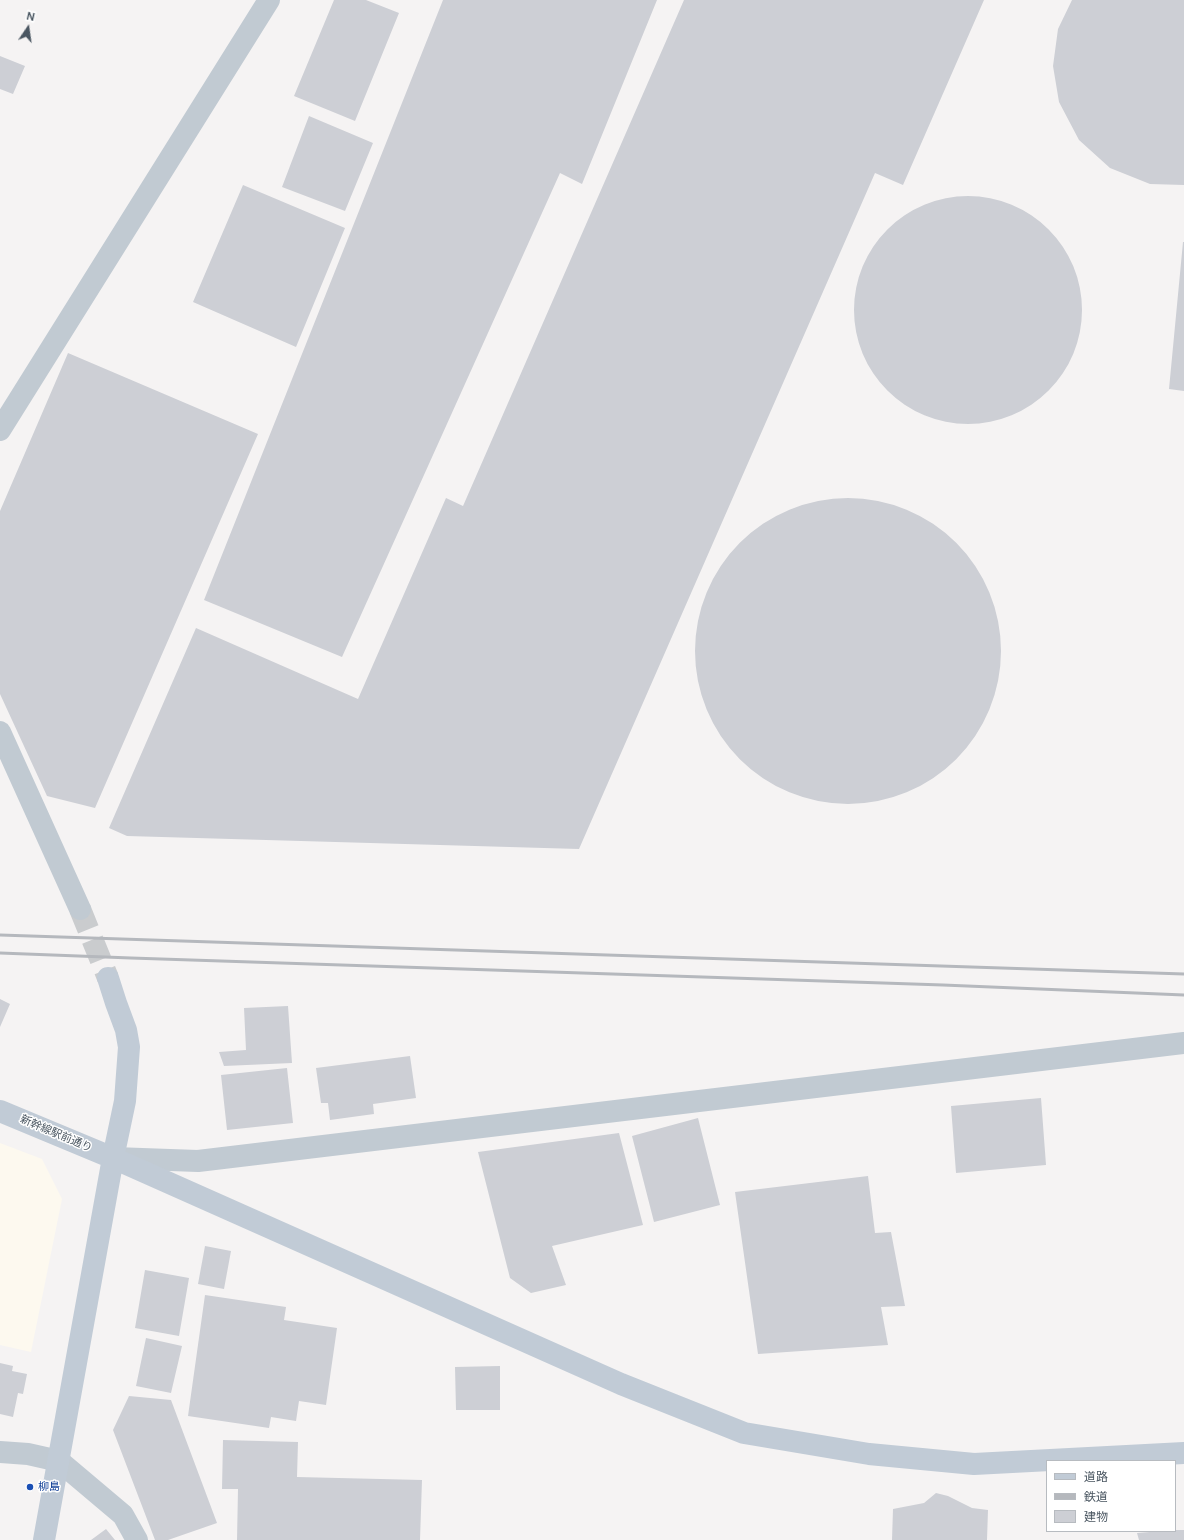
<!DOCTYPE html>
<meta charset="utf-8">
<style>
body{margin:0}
#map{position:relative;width:1184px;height:1540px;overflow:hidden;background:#f5f3f3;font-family:"DM Sans","Noto Sans JP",sans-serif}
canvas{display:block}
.legend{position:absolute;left:1046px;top:1460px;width:130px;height:72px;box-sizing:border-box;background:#fff;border:1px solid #b7bbc0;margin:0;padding:5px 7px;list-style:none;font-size:12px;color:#4a5661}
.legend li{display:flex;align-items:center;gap:8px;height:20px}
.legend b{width:20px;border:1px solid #b7bbc0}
.north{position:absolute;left:8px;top:8px;width:40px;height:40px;-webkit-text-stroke:3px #fff;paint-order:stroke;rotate:13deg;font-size:11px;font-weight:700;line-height:16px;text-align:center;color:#4a5661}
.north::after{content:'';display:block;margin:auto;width:14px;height:18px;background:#4a5661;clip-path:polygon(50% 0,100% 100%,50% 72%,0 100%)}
</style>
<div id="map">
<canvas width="1184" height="1540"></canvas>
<ul class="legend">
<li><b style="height:5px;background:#c1cbd6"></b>道路</li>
<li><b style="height:5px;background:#b5b8bd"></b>鉄道</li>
<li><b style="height:11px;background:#cdcfd5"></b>建物</li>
</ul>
<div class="north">N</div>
</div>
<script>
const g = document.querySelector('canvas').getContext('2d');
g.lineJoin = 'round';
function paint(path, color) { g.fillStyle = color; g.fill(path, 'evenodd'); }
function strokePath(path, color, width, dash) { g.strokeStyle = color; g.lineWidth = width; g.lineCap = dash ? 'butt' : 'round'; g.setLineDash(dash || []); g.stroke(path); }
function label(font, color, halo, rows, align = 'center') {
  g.font = font + ' "DM Sans","Noto Sans JP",sans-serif'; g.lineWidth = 3; g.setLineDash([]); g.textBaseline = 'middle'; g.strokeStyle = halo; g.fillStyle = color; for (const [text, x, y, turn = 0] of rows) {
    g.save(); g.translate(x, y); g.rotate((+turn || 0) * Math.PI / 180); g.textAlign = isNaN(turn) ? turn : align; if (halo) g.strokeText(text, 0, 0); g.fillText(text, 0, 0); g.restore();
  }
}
const commercial = new Path2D(`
 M 0,1143 L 42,1159 L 62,1199 L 31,1352 L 0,1345 Z`);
const building = new Path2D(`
 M 334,0 L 366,0 L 399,13 L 355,121 L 294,96 Z
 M 443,0 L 657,0 L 582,184 L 560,173 L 342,657 L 204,600 Z
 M 684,0 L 984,0 L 903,185 L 875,173 L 579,849 L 127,836 L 109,828 L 196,628 L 358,699 L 446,498 L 463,506 Z
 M 1072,0 L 1184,0 L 1184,185 L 1150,184 L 1110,168 L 1079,140 L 1059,102 L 1053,66 L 1058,29 Z
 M 0,56 L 25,66 L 13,94 L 0,89 Z
 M 309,116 L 373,143 L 345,211 L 282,187 Z
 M 243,185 L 345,228 L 296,347 L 193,302 Z
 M854 310a114 114 0 1 1 228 0a114 114 0 1 1-228 0Z
 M 1183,242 L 1184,242 L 1184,391 L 1169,389 Z
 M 68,353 L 258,434 L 95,808 L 47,796 L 0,694 L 0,511 Z
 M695 651a153 153 0 1 1 306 0a153 153 0 1 1-306 0Z
 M 0,999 L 10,1004 L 0,1027 Z
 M 288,1006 L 292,1063 L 224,1066 L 219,1052 L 246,1050 L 244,1008 Z
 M 410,1056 L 416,1098 L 373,1104 L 374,1114 L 330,1120 L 328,1103 L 321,1103 L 316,1068 Z
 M 287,1068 L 293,1123 L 227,1130 L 221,1075 Z
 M 1041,1098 L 1046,1165 L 956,1173 L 951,1106 Z
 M 698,1118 L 720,1205 L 654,1222 L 632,1136 Z
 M 619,1133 L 643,1225 L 552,1246 L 566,1285 L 531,1293 L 510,1278 L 478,1152 Z
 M 868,1176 L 875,1233 L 891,1232 L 905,1306 L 881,1307 L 888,1345 L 758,1354 L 735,1192 Z
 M 205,1246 L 231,1251 L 224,1289 L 198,1284 Z
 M 145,1270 L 189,1278 L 179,1336 L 135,1328 Z
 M 205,1295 L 286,1307 L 284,1320 L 337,1328 L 326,1405 L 299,1401 L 296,1421 L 271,1417 L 269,1428 L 188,1416 Z
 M 146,1338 L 182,1346 L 171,1393 L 136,1386 Z
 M 0,1363 L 13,1366 L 12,1371 L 27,1374 L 23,1394 L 18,1393 L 13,1417 L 0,1414 Z
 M 500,1366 L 500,1410 L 456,1410 L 455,1367 Z
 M 129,1396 L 171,1400 L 217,1523 L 168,1540 L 155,1540 L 113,1430 Z
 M 223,1440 L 298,1442 L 297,1477 L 422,1480 L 420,1540 L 237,1540 L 238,1489 L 222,1489 Z
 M 936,1493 L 948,1496 L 972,1508 L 988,1510 L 987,1540 L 892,1540 L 893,1509 L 924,1503 Z
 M 106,1529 L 115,1540 L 91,1540 Z
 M 1175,1530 L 1184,1530 L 1184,1540 L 1139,1540 L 1137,1533 Z`);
const streetTunnel = new Path2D(`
 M 80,909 L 108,978`);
const street = new Path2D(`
 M 0,430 L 269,0
 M 0,732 L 80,909
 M 114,1158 L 198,1161 L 1184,1043
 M 0,1452 L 28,1454 L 59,1461 L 123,1515 L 137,1540`);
const secondary = new Path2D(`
 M 0,1111 L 113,1158 L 621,1384 L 744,1433 L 869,1454 L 974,1464 L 1184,1453
 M 44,1540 L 113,1158 L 125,1101 L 129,1047 L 126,1030 L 116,1003 L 108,978`);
const rail = new Path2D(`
 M 0,935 L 1184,974
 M 0,953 L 131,958 L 943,985 L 1184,995`);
const markers = [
 [30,1487,4,"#1a4fb4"]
];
const streetNames = [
 ["新幹線駅前通り",56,1134,23]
];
const transitNames = [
 ["柳島",38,1487]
];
paint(commercial, '#fdf9ef');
paint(building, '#cdcfd5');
strokePath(streetTunnel, '#caccce', 22, [22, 11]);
strokePath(street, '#c1cad2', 22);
strokePath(secondary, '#c1cbd6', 22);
strokePath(rail, '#b5b8bd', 3);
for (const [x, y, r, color] of markers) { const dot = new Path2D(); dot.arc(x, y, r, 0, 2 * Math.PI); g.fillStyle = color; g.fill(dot); strokePath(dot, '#fff', 1.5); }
label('11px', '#4a5661', '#fff', streetNames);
label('11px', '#164399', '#fff', transitNames, 'left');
</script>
